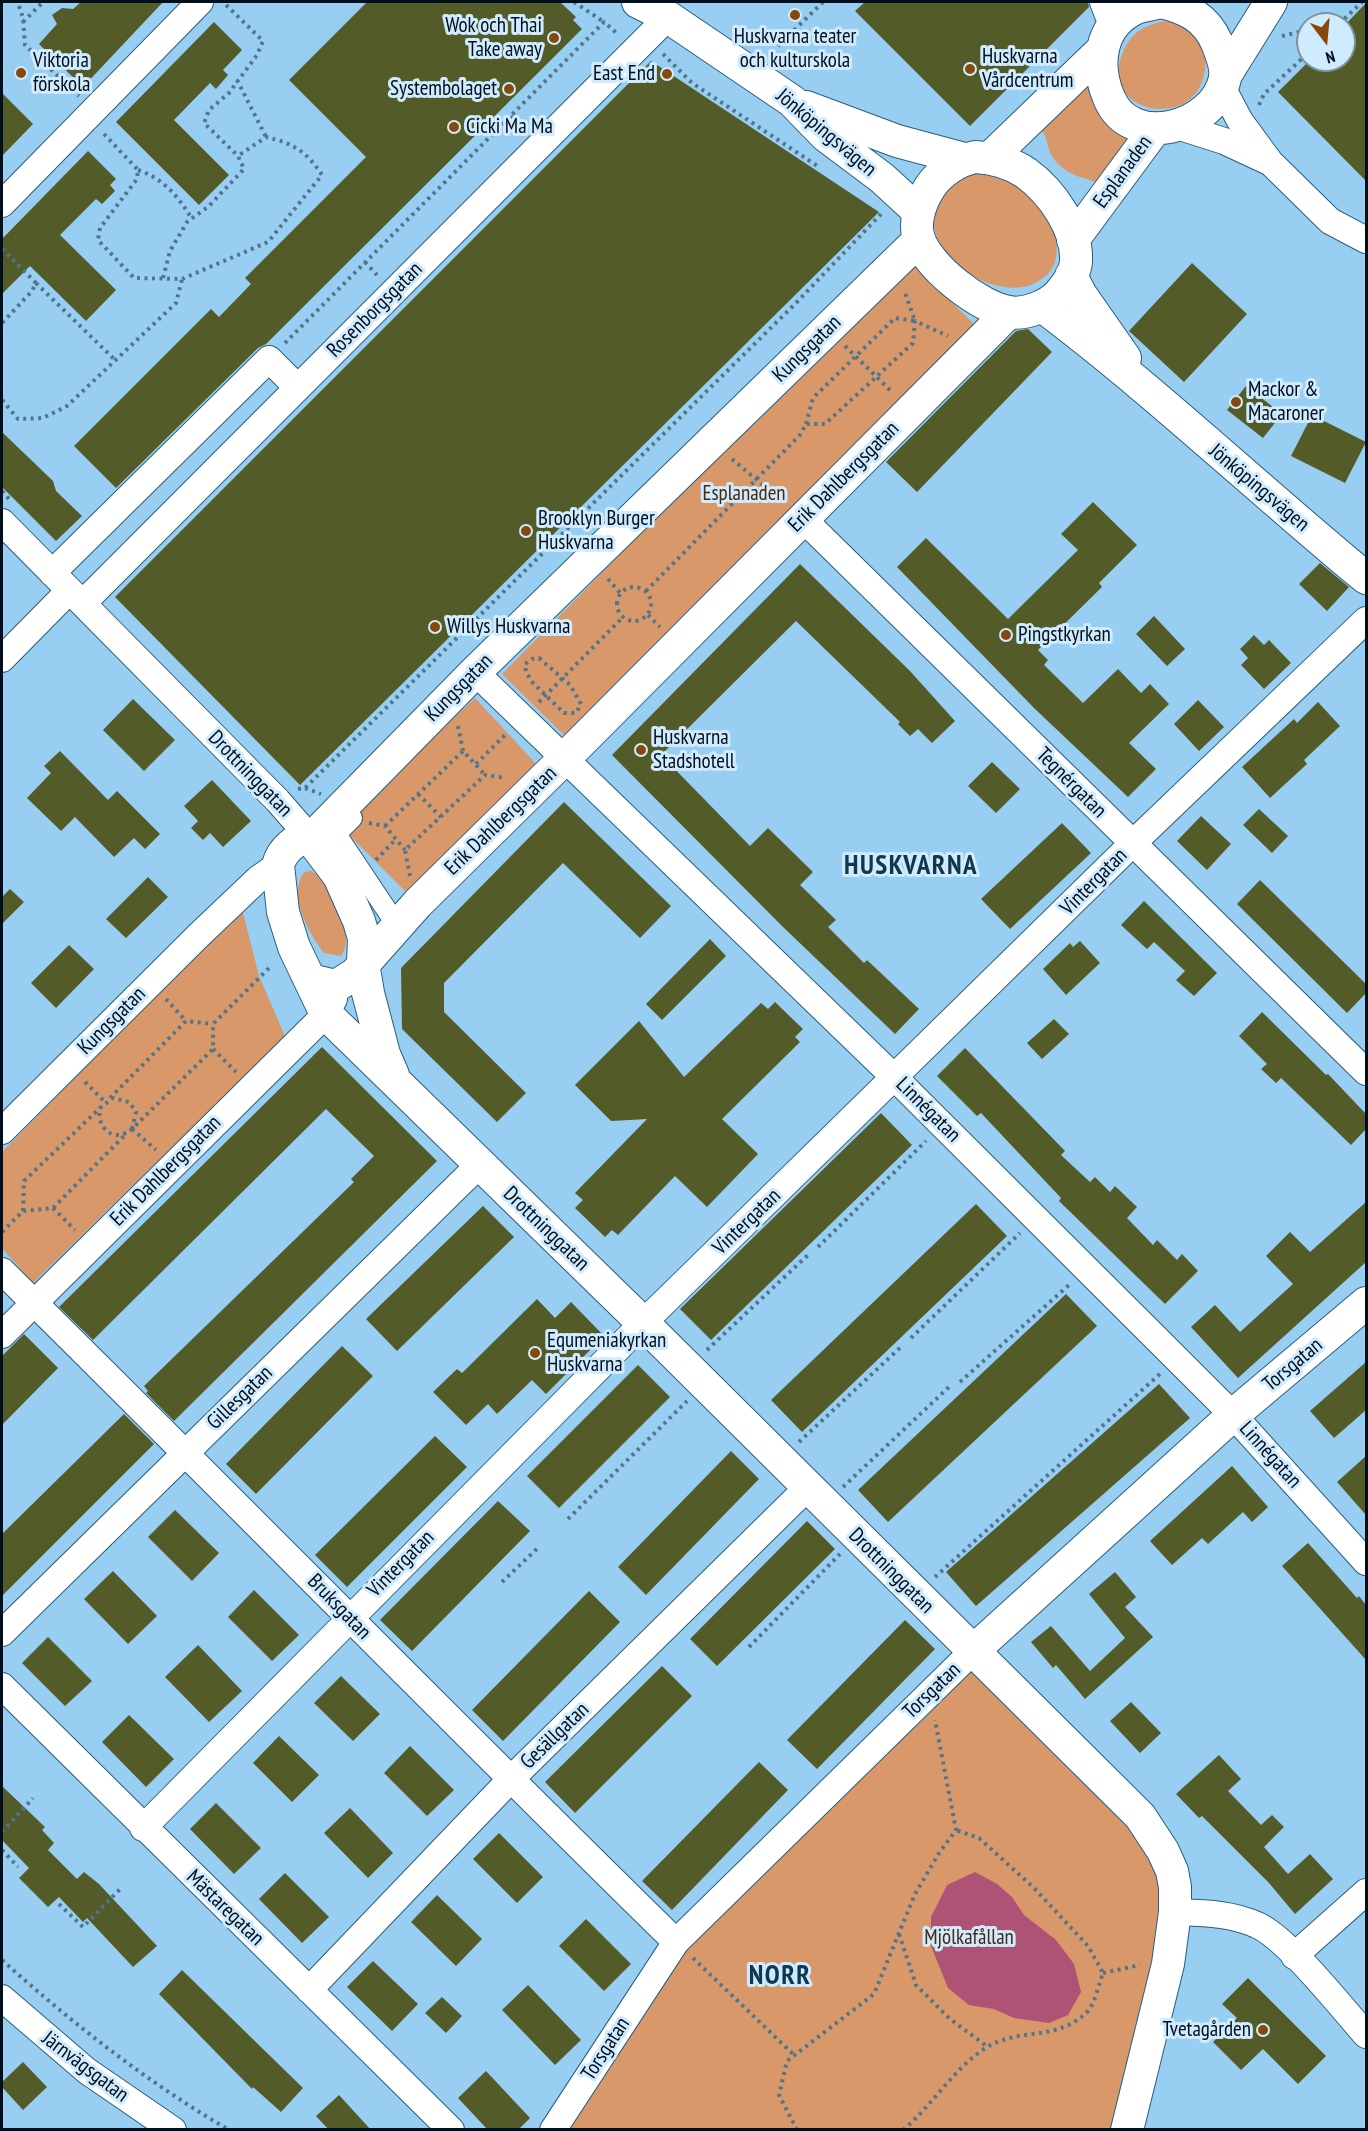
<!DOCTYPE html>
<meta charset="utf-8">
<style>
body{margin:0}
#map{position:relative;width:1368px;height:2131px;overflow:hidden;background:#98cef1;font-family:"PT Sans Narrow",sans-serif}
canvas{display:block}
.frame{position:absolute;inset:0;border:3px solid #000f1b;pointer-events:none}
.north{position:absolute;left:1296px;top:12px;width:60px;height:60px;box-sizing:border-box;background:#d0ebfd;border:2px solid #7d93a3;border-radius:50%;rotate:164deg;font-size:16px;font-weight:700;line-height:24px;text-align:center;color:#000f1b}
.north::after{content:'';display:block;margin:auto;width:21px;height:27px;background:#87480c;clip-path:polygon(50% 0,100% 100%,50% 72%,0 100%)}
</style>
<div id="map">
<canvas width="1368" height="2131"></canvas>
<div class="frame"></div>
<div class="north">N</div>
</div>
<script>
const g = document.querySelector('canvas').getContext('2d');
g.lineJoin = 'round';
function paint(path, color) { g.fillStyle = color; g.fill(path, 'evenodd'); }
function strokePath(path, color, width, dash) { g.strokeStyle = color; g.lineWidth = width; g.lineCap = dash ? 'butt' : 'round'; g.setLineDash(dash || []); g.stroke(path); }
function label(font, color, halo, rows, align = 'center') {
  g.font = font + ' "PT Sans Narrow",sans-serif'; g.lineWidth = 6; g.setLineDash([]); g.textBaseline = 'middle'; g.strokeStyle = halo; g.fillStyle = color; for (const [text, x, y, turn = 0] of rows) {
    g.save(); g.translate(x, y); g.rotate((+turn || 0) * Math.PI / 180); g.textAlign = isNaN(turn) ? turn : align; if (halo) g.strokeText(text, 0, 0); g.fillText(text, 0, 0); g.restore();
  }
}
const green = new Path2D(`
 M 1164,21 L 1186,25 L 1206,48 C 1206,60 1206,73 1201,84 C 1182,129 1098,110 1123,52 C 1131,33 1143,26 1164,21 Z
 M 1092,80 L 1138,134 L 1102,183 C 1082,178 1064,175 1052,156 C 1047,148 1048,138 1041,129 Z
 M 969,173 C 990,174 1026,185 1040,202 C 1053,217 1064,253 1051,270 C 1006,329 870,226 969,173 Z
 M 910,261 L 975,325 L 567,738 L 502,674 Z
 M 475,698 L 540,768 L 412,898 L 345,831 L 355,811 Z
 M 311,871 C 331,881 358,935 341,956 L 324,953 C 309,933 287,896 304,872 Z
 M 242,909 L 259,976 L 285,1036 L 33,1283 L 2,1248 L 2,1152 Z
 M 970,1670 L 1131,1828 L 1153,1860 L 1170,1920 L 1119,2129 L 568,2130 L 689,1946 Z`);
const water = new Path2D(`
 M 975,1872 L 997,1884 L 1012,1897 L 1024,1915 L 1056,1940 L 1074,1964 L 1081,1992 L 1068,2015 L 1049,2023 L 1014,2018 L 994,2009 L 969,2005 L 948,1988 L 931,1946 L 931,1917 L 947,1885 Z`);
const building = new Path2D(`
 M 81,2 L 163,2 L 83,87 L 39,44 L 57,24 L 52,15 L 62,8 L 73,9 Z
 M 367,2 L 560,2 L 576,17 L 573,20 L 582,29 L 266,344 L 258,348 L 116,488 L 74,446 L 211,309 L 219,317 L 251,284 L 245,278 L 366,157 L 289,80 Z
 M 865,2 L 1088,2 L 1089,7 L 970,126 L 855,11 Z
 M 1366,3 L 1366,181 L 1278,92 L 1310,60 L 1344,60 L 1344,26 Z
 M 214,22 L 242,50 L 223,70 L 228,75 L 216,89 L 210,83 L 174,120 L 229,175 L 199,205 L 116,122 Z
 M 651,61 L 879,212 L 300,785 L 115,597 Z
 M 2,93 L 33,124 L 2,156 Z
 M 88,151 L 116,179 L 110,185 L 115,191 L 102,204 L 96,199 L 60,235 L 116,290 L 86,321 L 30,266 L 2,294 L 2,239 Z
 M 1192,263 L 1247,314 L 1184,382 L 1129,331 Z
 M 1028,329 L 1052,352 L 917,492 L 886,462 L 1016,331 Z
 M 1246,386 L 1282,414 L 1263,438 L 1227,410 Z
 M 1312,415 L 1366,442 L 1345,483 L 1291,456 Z
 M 2,432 L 53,481 L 56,491 L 82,516 L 56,541 L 2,487 Z
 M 1093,502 L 1137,545 L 1099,583 L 1102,587 L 1038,650 L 1048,660 L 1044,665 L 1083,703 L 1118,669 L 1141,693 L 1150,684 L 1169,704 L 1129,743 L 1156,769 L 1128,797 L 1034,708 L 897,567 L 926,538 L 1008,619 L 1078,550 L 1061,534 Z
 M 1320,563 L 1349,587 L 1327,611 L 1299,584 Z
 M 800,564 L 910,671 L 955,721 L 932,743 L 918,729 L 910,736 L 898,724 L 900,722 L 796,621 L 661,755 L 750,846 L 768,828 L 813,872 L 800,885 L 836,920 L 828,927 L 864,963 L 867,960 L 919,1009 L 895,1034 L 782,926 L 612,755 Z
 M 1154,616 L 1185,649 L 1167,666 L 1136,634 Z
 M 1254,635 L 1264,645 L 1269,640 L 1291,663 L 1264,689 L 1241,665 L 1248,658 L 1240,649 Z
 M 133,699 L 175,740 L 144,771 L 103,730 Z
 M 1198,700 L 1224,727 L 1199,751 L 1174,724 Z
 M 1318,702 L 1340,726 L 1304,760 L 1307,764 L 1270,798 L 1242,767 L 1294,719 L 1297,723 Z
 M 60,751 L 108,800 L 117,791 L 160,834 L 145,849 L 134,838 L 114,857 L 75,817 L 61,831 L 27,798 L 51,773 L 44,766 Z
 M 992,762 L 1020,789 L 996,813 L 968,786 Z
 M 212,780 L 251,821 L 223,847 L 210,833 L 203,840 L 191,828 L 198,821 L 184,806 Z
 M 564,802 L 671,906 L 640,938 L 563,863 L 444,983 L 444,1012 L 526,1093 L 497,1122 L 402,1029 L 401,968 Z
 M 1259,809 L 1288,836 L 1272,853 L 1243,825 Z
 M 1201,816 L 1231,844 L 1207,870 L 1177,841 Z
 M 1062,823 L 1091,853 L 1010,929 L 981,899 Z
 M 148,877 L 168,897 L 126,938 L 106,919 Z
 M 1260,880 L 1366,984 L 1366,993 L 1347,1013 L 1237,904 Z
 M 10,889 L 24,902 L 2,924 L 2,897 Z
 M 1144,901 L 1217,973 L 1194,996 L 1176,980 L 1185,971 L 1154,942 L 1147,949 L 1121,925 Z
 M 710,939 L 726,956 L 662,1020 L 646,1004 Z
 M 1080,941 L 1100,963 L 1066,995 L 1043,969 L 1070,943 L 1073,947 Z
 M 69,945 L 94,969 L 56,1008 L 31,983 Z
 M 775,1002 L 803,1029 L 795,1037 L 800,1042 L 722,1119 L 758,1154 L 707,1207 L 675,1176 L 618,1235 L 612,1230 L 605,1237 L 575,1208 L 583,1200 L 575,1193 L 647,1119 L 611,1121 L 575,1085 L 639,1021 L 684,1077 L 761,1003 L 768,1009 Z
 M 1262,1012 L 1326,1075 L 1328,1074 L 1366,1114 L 1366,1129 L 1351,1145 L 1281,1078 L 1276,1083 L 1261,1069 L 1267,1064 L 1239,1036 Z
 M 1054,1019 L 1069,1034 L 1042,1059 L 1027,1043 Z
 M 322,1047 L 437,1161 L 174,1421 L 146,1393 L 148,1391 L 144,1386 L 354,1182 L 351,1179 L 374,1156 L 326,1109 L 93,1340 L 59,1307 Z
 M 965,1048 L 1065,1151 L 1061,1155 L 1090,1182 L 1095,1177 L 1110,1192 L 1115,1186 L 1137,1207 L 1127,1218 L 1153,1245 L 1157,1240 L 1177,1260 L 1182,1254 L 1198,1271 L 1165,1304 L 1059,1201 L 1061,1198 L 981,1113 L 977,1116 L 937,1076 Z
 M 881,1113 L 912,1145 L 711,1340 L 680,1309 Z
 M 1366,1202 L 1366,1262 L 1238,1378 L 1191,1327 L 1215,1305 L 1240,1332 L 1293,1284 L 1266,1256 L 1290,1232 L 1310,1252 Z
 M 976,1204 L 1007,1236 L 802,1432 L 771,1400 Z
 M 483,1206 L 514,1237 L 397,1351 L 366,1319 Z
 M 1066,1294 L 1097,1326 L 888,1522 L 858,1490 Z
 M 537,1299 L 555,1318 L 571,1302 L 604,1336 L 546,1394 L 532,1380 L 497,1414 L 488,1404 L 466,1425 L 433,1392 L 457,1369 L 462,1373 Z
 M 24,1334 L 58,1368 L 2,1425 L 2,1356 Z
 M 342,1346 L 373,1376 L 256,1494 L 226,1464 Z
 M 1366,1362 L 1366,1410 L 1334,1438 L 1310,1411 Z
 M 638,1365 L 670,1397 L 559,1508 L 527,1476 Z
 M 1159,1384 L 1190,1418 L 976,1606 L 946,1572 Z
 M 124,1414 L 154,1444 L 2,1596 L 2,1534 Z
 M 435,1436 L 467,1467 L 347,1587 L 315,1555 Z
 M 731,1451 L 759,1479 L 646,1595 L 618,1567 Z
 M 1366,1456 L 1366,1515 L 1337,1482 Z
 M 1232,1466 L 1268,1507 L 1252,1522 L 1243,1512 L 1208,1544 L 1202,1538 L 1172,1565 L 1150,1541 Z
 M 498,1501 L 530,1531 L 412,1651 L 380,1620 Z
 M 175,1510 L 219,1553 L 192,1581 L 148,1537 Z
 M 807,1521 L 835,1549 L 717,1666 L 690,1639 Z
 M 1308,1543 L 1357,1598 L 1359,1596 L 1366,1605 L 1366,1660 L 1282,1566 Z
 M 113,1571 L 157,1616 L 128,1644 L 84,1599 Z
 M 1115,1572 L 1136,1597 L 1125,1607 L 1153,1637 L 1085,1699 L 1056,1665 L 1053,1668 L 1031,1642 L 1051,1626 L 1090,1671 L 1125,1638 L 1089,1594 Z
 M 254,1590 L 299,1635 L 272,1661 L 228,1617 Z
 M 589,1591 L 620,1622 L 503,1741 L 472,1710 Z
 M 905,1620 L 935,1649 L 817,1769 L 787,1740 Z
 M 48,1637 L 92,1681 L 65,1706 L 22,1663 Z
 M 198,1645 L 242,1691 L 209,1722 L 165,1677 Z
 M 662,1666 L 692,1696 L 575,1813 L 545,1782 Z
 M 341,1676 L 380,1714 L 353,1741 L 314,1703 Z
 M 1131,1702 L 1161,1733 L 1140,1753 L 1110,1721 Z
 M 129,1715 L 174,1759 L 146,1787 L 102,1742 Z
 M 279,1736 L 319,1775 L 292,1802 L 253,1763 Z
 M 410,1746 L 454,1790 L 427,1816 L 384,1773 Z
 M 1219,1755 L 1241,1779 L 1228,1791 L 1261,1825 L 1272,1815 L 1284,1827 L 1264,1847 L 1288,1874 L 1310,1854 L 1333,1879 L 1295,1914 L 1269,1883 L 1202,1816 L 1199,1818 L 1176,1794 Z
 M 759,1762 L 788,1790 L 672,1910 L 642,1881 Z
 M 2,1786 L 45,1827 L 42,1830 L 54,1843 L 48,1850 L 77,1879 L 84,1872 L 99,1884 L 157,1946 L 133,1967 L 87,1918 L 83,1922 L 59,1897 L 48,1907 L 19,1878 L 29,1868 L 2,1840 Z
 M 216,1803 L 261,1848 L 234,1874 L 190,1829 Z
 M 350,1808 L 393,1853 L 368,1878 L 324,1833 Z
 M 499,1833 L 543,1877 L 517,1903 L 473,1859 Z
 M 285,1873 L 329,1917 L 302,1943 L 259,1899 Z
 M 437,1895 L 482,1939 L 456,1966 L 411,1922 Z
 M 586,1919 L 631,1964 L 604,1991 L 559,1946 Z
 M 373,1961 L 418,2004 L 392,2031 L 347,1987 Z
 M 182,1970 L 303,2088 L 281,2112 L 253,2087 L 252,2089 L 159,1994 Z
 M 1248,1978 L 1326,2056 L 1298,2084 L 1263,2049 L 1241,2070 L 1213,2042 L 1237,2018 L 1222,2004 Z
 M 528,1985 L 581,2040 L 555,2065 L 502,2010 Z
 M 442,1997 L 462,2016 L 446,2033 L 425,2013 Z
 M 23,2062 L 47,2087 L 23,2110 L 2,2087 L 2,2082 Z
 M 486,2071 L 530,2118 L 518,2130 L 488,2130 L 458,2098 Z
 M 339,2095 L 371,2130 L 329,2130 L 316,2116 Z`);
const path = new Path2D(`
 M 574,2 L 604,22
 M 19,6 L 23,18 L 25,45 L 79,96
 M 23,22 L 43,2
 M 1339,24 L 1362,2
 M 1282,36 L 1308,30
 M 778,46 L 823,2
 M 663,54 L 692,83 L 819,167
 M 237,80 L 266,137
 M 1259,105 L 1264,94 L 1308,53
 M 511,116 L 523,129
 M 104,134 L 138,170 L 137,179 L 100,228 L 98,240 L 134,278 L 182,279 L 268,242 L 322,175 C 307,152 293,143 266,137 L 238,156
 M 138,170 C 164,179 178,196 192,219
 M 2,249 L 36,283 L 32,291 L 2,323
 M 365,262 L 377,275
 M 163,278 L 170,251 L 187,222 L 209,206 L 244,169 L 238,156 L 204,123 L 209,110 L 229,93 L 257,55 L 263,41 L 223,2
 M 36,283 L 114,359
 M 285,343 L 604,22 L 619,35
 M 845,346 L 893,393
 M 2,400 L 18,419 L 43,418 L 67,406 L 176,303 L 182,279
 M 806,424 L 813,398 L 895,318 L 915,321 L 904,290
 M 732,459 L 783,502
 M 2,491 L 9,499
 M 608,579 L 621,594
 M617 604a17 17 0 1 1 34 0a17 17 0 1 1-34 0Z
 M 646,591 L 800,435 L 806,424 L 825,424 L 913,343 L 915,321 L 948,336
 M 648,615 L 660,627
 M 539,658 L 570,685 L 581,704 L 576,713 L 564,713 L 533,683 L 526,672 L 525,664 L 532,659 Z
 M 539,702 L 623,617
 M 458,726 L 463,751
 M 476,764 L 506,734
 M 305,788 L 321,794
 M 298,789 L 305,788 L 796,303 L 881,214
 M 418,794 L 441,817
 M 369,823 L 385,826 L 405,850
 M 385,826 L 463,751 L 485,775
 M 376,860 L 396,839
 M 410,876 L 405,850 L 485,775 L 506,778
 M 166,999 L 186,1021
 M 213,1049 L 236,1072
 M 85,1082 L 105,1102
 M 110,1098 L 186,1021 L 213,1024
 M 132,1129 L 136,1112 L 129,1102 L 113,1098 L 100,1108 C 96,1128 114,1144 132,1129 L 213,1049 L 213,1024 L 270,967
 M 132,1129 L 156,1150
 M 53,1208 L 75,1230
 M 23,1211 L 24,1181 L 100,1108
 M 2,1232 L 23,1211 L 53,1208 L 125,1135
 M 818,1247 L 926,1141
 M 911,1338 L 1020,1233
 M 707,1350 L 810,1253
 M 960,1382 L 1069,1285
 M 799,1442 L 902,1346
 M 843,1487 L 950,1386
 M 568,1519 L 687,1401
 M 935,1577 L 1161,1373
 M 502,1582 L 540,1546
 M 749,1647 L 840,1554
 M 2,1832 L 33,1798
 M 2,1850 L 18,1867
 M 59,1904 L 83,1927 L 122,1887
 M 899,1934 L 916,1985 L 950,2019 L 988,2047
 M 693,1958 L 794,2055
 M 2,1960 C 72,2023 147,2082 229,2130
 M 1103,1973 L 1140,1965
 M 797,2130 L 779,2095 L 787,2061 L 874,1994 L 915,1894 L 939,1853 L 956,1830 L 935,1720
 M 903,2130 C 933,2105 955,2066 989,2046 C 1023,2027 1057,2042 1088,2011 C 1095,2003 1099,1983 1103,1973 L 1088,1946 L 1034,1888 L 979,1838 L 956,1830`);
const pedestrian = new Path2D(`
 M 352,818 L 336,834 L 390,915`);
const minor = new Path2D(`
 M 1103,2 L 1113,28
 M 1222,87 L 1240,121 L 1270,162 L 1330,221 L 1366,240
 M 1177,126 L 1224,141 L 1267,161
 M 2,204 L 200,2
 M 802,518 L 1366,1072
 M 2,522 L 278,801 L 311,839
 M 52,573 L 269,359 L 297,387
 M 83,603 L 668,17
 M 2,659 L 69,591
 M 475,672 L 895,1078 L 1233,1415 L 1366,1562
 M 2,1131 L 198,936 L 258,879 L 278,865
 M 2,1271 C 228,1494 449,1720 676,1942
 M 2,1335 L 326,1014 L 334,999
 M 2,1633 L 480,1164
 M 2,1686 L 451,2130
 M 143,1828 L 643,1323 L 1132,844 L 1366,620
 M 1175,1912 C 1203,1913 1231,1913 1257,1925 C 1287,1938 1342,2008 1366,2035
 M 1294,1956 L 1366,1892
 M 309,1990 L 510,1780 L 807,1488
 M 2,1998 L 87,2071 L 173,2130
 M 553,2130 L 676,1942 L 972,1652`);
const tertiary = new Path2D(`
 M 638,2 L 668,17 L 792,101 L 826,136 L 882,178 L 919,212
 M 1161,2 C 1186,8 1206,17 1217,43 C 1221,53 1227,67 1225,78 C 1215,128 1131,151 1109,98 C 1095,65 1099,25 1136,8 C 1144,5 1154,4 1162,2
 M 1225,76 L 1271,2
 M 806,107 L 897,141 L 964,159
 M 975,157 C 993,158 1011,163 1026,173 C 1052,192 1078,229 1076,262 C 1075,273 1066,286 1059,294 C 1048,306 1025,315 1009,312 C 979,307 929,268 919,239 C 913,222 921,201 930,187 C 940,172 957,161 975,157 Z
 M 990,158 L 1100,52
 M 1073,240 L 1155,129
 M 1071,276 L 1081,295 L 1125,358
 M 1042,306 C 1154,390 1258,489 1366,578
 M 311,839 C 296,836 282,851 278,865 L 283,912 L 294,947 L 326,1014 L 643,1323 L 1140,1816 L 1163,1851 L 1172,1871 L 1175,1887 L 1175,1912 L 1168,1964 L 1127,2130
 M 311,839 L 475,672 L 919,240
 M 311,839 L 339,876 L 359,921 L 364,938 L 363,963 L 368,993 L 384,1054 L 393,1075
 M 310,980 L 336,986 L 355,974 L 418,903 L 564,759 L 1009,312
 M 972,1652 L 1233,1415 L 1366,1303`);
const markers = [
 [795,15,6,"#87480c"],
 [554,38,6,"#87480c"],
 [970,69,6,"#87480c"],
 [21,73,6,"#87480c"],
 [667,74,6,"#87480c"],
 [509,89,6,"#87480c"],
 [454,127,6,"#87480c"],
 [1236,402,6,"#87480c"],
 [526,531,6,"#87480c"],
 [435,627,6,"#87480c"],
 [1006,635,6,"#87480c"],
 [641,750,6,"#87480c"],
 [535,1353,6,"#87480c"],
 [1263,2030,6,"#87480c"]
];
const poiNames = [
 ["Wok och Thai",542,26,"right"],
 ["Take away",542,50,"right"],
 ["Huskvarna teater",795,37,"center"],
 ["och kulturskola",795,61,"center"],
 ["Huskvarna",982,57],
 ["Vårdcentrum",982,81],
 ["Viktoria",33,61],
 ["förskola",33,85],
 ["East End",655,74,"right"],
 ["Systembolaget",497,89,"right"],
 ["Cicki Ma Ma",466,127],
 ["Mackor &",1248,390],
 ["Macaroner",1248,414],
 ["Brooklyn Burger",538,519],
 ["Huskvarna",538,543],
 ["Willys Huskvarna",447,627],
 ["Pingstkyrkan",1018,635],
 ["Huskvarna",653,738],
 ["Stadshotell",653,762],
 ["Equmeniakyrkan",547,1341],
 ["Huskvarna",547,1365],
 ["Tvetagården",1251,2030,"right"]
];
const streetNames = [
 ["Jönköpingsvägen",826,133,40],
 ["Esplanaden",1123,172,-54],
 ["Rosenborgsgatan",375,310,-45],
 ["Kungsgatan",807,349,-44],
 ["Erik Dahlbergsgatan",844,477,-45],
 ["Jönköpingsvägen",1259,488,40],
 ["Kungsgatan",459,688,-45],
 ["Drottninggatan",250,774,46],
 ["Tegnérgatan",1071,783,45],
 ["Erik Dahlbergsgatan",501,821,-44],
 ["Vintergatan",1094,882,-45],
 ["Kungsgatan",112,1021,-45],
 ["Linnégatan",928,1110,45],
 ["Erik Dahlbergsgatan",166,1171,-45],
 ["Vintergatan",747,1222,-44],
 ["Drottninggatan",546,1229,44],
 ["Torsgatan",1293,1365,-40],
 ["Gillesgatan",240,1398,-44],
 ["Linnégatan",1270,1455,48],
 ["Vintergatan",401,1564,-45],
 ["Drottninggatan",891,1571,45],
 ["Bruksgatan",339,1607,46],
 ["Torsgatan",932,1691,-44],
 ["Gesällgatan",555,1736,-44],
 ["Mästaregatan",225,1908,44],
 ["Torsgatan",606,2049,-57],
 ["Järnvägsgatan",85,2067,37]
];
const parkNames = [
 ["Esplanaden",744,494],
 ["Mjölkafållan",969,1938]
];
const districtNames = [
 ["HUSKVARNA",911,866],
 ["NORR",780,1976]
];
paint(green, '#d99869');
paint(water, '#ae5276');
paint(building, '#535c28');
strokePath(pedestrian, '#295e7c', 22);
strokePath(minor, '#295e7c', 28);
strokePath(tertiary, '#295e7c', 34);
strokePath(path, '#51758d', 4, [3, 4.5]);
strokePath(pedestrian, '#fff', 20);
strokePath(minor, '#fff', 26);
strokePath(tertiary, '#fff', 32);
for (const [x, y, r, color] of markers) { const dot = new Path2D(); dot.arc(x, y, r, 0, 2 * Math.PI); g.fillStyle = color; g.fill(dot); strokePath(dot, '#d0ebfd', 2); }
label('21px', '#000f1b', '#d0ebfd', poiNames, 'left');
label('21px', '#000f1b', '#d0ebfd', streetNames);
label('21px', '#49280d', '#d0ebfd', parkNames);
g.letterSpacing = '1.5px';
label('bold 27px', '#0e384e', '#d0ebfd', districtNames);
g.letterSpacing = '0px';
</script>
